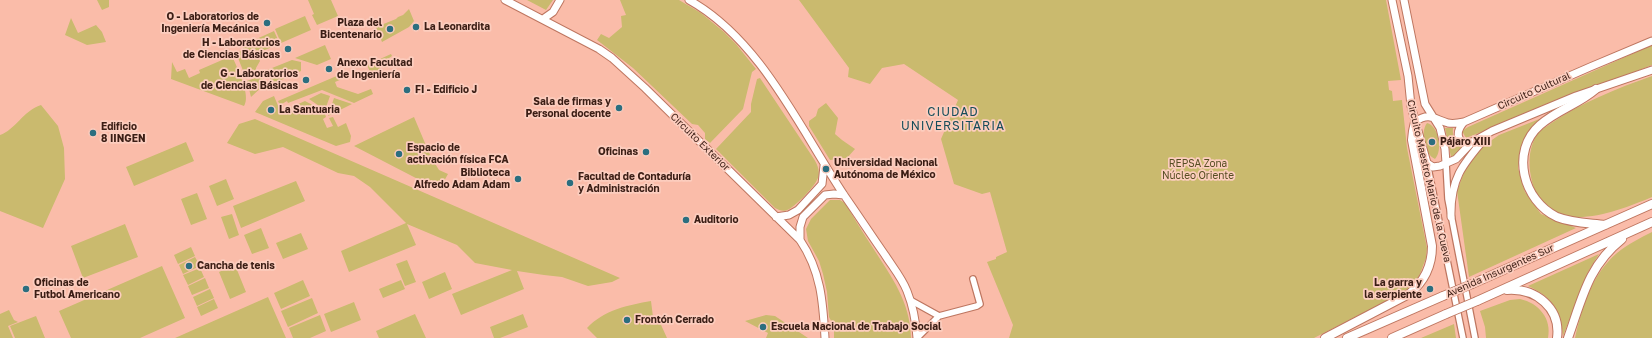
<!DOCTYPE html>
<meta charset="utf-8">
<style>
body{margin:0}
canvas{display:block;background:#fabca9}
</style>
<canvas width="1652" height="338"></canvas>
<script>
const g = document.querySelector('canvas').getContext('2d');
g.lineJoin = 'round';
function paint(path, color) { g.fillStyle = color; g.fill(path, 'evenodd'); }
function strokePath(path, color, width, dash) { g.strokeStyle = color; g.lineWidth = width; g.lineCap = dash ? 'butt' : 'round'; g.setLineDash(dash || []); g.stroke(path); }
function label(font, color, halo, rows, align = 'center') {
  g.font = font + ' "Golos Text",sans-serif'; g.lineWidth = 3.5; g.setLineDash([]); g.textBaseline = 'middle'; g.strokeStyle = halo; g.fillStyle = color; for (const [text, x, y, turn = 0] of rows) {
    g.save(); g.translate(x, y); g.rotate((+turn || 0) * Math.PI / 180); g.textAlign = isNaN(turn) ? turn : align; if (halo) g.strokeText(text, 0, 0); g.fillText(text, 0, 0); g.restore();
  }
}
const green = new Path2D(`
 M 97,0 L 109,0 L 109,7 L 102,10 Z
 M 308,0 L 331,0 L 338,16 L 317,25 L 312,15 L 314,14 Z
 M 527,0 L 553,0 L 546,10 Z
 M 620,0 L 679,0 L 701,13 L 724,32 L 736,44 L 756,69 L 752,72 L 743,109 L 710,143 L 705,139 L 705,133 L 698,125 L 692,124 L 633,68 L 597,40 L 601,34 L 609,38 L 622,27 L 621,16 L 626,15 Z
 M 799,0 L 1386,0 L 1401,80 L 1388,81 L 1389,90 L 1392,91 L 1393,101 L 1402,100 L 1407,148 L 1427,248 L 1426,258 L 1420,274 L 1416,281 L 1404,292 L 1314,338 L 1009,338 L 1013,325 L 987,262 L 996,259 L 996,257 L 1007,252 L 990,192 L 982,194 L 954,184 L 941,139 L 958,100 L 904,64 L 882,68 L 870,84 L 848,77 L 849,68 Z
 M 409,9 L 414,21 L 409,27 L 382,42 L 376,27 L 396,19 L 398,17 L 403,15 Z
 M 305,16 L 311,30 L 281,43 L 275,29 Z
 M 71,18 L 78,33 L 96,25 L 102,32 L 106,42 L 87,45 L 65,35 Z
 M 274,31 L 280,44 L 257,53 L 252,41 Z
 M 252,42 L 260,61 L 256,68 L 256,72 L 246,78 L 236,53 L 243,50 L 243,46 Z
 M 325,45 L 331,59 L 317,65 L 295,58 Z
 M 1652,45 L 1652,65 L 1466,138 L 1462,131 L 1468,127 Z
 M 391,54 L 392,56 L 389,58 L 392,64 L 384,68 L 380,59 Z
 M 229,57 L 230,59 L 233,58 C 238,70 251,96 244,106 L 171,79 L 172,62 L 177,72 L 185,69 L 189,78 L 200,73 L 199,70 Z
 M 292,60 L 301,62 L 301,71 L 272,84 L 267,70 Z
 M 377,60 L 381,70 L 371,74 L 367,65 Z
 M 339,75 L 342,79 L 335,82 L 337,87 L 358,94 L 371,89 L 373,94 L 354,103 L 322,90 L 288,103 L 287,101 L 280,105 L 278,101 Z
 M 261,76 L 265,84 L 251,97 L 247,81 Z
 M 1652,76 L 1652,197 C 1612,214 1543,240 1531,177 C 1528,162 1529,146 1538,133 C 1541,129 1547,127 1550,124 C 1580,103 1618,88 1652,76 Z
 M 760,78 L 814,159 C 818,165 821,174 817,180 C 814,187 794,208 787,210 C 783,212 779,210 775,208 L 716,149 L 751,112 L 751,104 L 757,79 Z
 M 321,93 L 330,96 L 325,110 L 309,99 Z
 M 274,96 L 281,113 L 288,110 L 287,109 L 305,101 L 324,111 L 326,117 L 323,119 L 327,128 L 333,126 L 329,118 L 333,117 L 338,127 L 346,123 L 351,136 L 350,142 L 336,146 L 255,112 L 263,101 Z
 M 334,98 L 352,104 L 328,116 Z
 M 826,103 L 838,118 L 835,134 L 842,140 L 855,149 L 847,158 L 830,160 L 809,126 L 809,121 L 816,116 L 818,109 Z
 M 41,105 L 58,126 L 64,148 L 65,179 L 43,228 L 0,211 L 0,135 C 15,130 23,111 41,105 Z
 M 1547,116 L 1525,137 L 1518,168 L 1525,192 L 1541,214 L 1576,228 L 1469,277 L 1457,191 L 1466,167 L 1479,149 L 1499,135 Z
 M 414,117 L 433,162 L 434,162 L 439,170 L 448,174 L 439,190 L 354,146 Z
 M 255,119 L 620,278 L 612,282 L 588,286 L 562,277 L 544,275 L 517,271 L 524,289 L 461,315 L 452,294 L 512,270 L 475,263 L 457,245 L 407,224 L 416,245 L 349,272 L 341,251 L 406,223 L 370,187 L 354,176 L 338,173 L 283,147 L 255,154 L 227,143 L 239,124 Z
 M 1427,123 C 1439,126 1443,151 1435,159 C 1424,154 1420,132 1427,123 Z
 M 1445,128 L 1453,128 C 1452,136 1455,143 1462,146 L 1454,158 L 1451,157 Z
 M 186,142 L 194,161 L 134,186 L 126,167 Z
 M 226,179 L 234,199 L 217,206 L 209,186 Z
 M 296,181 L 305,201 L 241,228 L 233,206 Z
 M 197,193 L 207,219 L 191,225 L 181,199 Z
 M 830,200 L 840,200 L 845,203 C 854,218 863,233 873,248 C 892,278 910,301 911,338 L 834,338 L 834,326 L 829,317 L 827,292 L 823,274 L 819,261 L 808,241 L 806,229 L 811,219 Z
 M 232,214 L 239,235 L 229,239 L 221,217 Z
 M 125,224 L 138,257 L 83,278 L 71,246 Z
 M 261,228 L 269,248 L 252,254 L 244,235 Z
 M 1652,232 L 1652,338 L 1575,338 C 1582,307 1592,274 1617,253 C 1628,244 1640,238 1652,232 Z
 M 301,233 L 308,249 L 283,259 L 276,243 Z
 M 191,247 L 195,256 L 178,264 L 174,255 Z
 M 1599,254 L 1588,272 L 1563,336 C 1561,310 1552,297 1528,286 Z
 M 195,257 L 200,266 L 183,274 L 179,265 Z
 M 407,260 L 416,282 L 405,286 L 396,264 Z
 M 235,265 L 246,292 L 230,299 L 219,272 Z
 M 162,266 L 185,318 L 140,338 L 71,338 L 59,311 Z
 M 200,268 L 204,277 L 188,285 L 183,275 Z
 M 445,272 L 452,289 L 429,299 L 422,282 Z
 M 205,278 L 209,288 L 192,295 L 188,286 Z
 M 303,280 L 310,296 L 281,309 L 274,293 Z
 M 401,280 L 405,289 L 383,298 L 379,289 Z
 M 210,289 L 214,298 L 197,306 L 193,297 Z
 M 268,297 L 286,338 L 175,338 Z
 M 312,298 L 318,313 L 288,327 L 281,311 Z
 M 214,299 L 218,308 L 201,316 L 197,307 Z
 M 1520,299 C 1539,303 1552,319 1548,338 L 1486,338 L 1485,327 L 1480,311 L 1510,300 Z
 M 651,301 L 653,317 L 657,316 L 667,338 L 597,338 L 587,328 C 604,310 628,305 651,301 Z
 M 354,302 L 361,320 L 331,332 L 324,314 Z
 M 9,310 L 14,320 L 18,322 L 8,326 L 13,338 L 0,338 L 0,314 Z
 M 415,314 L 426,338 L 379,338 L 376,331 Z
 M 523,314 L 528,327 L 500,338 L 494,338 L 490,327 Z
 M 320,315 L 326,331 L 310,338 L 293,338 L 289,328 Z
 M 766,315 L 775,316 L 808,338 L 766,338 L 768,333 L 745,321 Z
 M 36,316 L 45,338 L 15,338 L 10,326 Z
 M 1454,324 L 1456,338 L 1421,338 Z`);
const minor = new Path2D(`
 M 1427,163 L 1463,338
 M 1446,163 L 1448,199 L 1475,338
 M 910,300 L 939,316
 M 917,338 L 939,316 L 977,306 L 980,304 L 973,279`);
const tertiary = new Path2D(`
 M 505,0 L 599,49 L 612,58 L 645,88 L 800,240 C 821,271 823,302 825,338
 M 689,0 C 761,40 800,129 844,195 C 858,215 871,235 885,255 C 892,266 902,278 907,291 C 913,306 916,322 917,338
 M 1392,0 L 1408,76 L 1411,106 L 1427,163 L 1433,167 L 1440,166 L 1456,159 L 1472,142 L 1492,131 L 1576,96 L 1652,70
 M 1404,0 L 1425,104 L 1440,128 L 1445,149 L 1446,163
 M 543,19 L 553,12 L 560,0
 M 1415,122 C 1429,112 1434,119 1448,123 C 1453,124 1459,123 1464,122 L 1590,67 L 1652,41
 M 1464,122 C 1455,132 1456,145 1472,142
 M 776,217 L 789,215 L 798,210 L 822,184 L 824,166
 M 1451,217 C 1450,178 1463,164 1487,136
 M 800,240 L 800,227 L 803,217 L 825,195 L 834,194 L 844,195`);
const secondary = new Path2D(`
 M 1596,89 C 1579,104 1557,110 1540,125 C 1510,151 1523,201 1557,217 C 1572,223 1589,223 1605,225
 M 1472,284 L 1652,204
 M 1507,290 C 1536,288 1561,308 1557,338
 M 1477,301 L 1652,222
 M 1325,338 L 1409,294 C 1424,282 1432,265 1432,246 L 1412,140 L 1413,131 L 1415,122
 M 1347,338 L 1443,296
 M 1392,338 L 1446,314
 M 1568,338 C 1582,299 1588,266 1622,239`);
const secondaryBridge = new Path2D(`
 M 1443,296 L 1472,284
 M 1446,314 L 1477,301`);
const markers = [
 [267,23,4,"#2b6e7f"],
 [416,27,4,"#2b6e7f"],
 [390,29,4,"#2b6e7f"],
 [288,49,4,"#2b6e7f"],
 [329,69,4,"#2b6e7f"],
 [306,80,4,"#2b6e7f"],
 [407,90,4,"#2b6e7f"],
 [619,108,4,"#2b6e7f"],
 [271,110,4,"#2b6e7f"],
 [93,133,4,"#2b6e7f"],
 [1432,142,4,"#2b6e7f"],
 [646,152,4,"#2b6e7f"],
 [399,154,4,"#2b6e7f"],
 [826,169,4,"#2b6e7f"],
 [518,179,4,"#2b6e7f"],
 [570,183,4,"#2b6e7f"],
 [686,220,4,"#2b6e7f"],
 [189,266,4,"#2b6e7f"],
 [26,289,4,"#2b6e7f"],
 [1430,289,4,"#2b6e7f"],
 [627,320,4,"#2b6e7f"],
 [763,327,4,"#2b6e7f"]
];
const poiNames = [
 ["O - Laboratorios de",259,17,"right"],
 ["Ingeniería Mecánica",259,29,"right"],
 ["Plaza del",382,23,"right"],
 ["Bicentenario",382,35,"right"],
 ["La Leonardita",424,27],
 ["H - Laboratorios",280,43,"right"],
 ["de Ciencias Básicas",280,55,"right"],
 ["Anexo Facultad",337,63],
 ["de Ingeniería",337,75],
 ["G - Laboratorios",298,74,"right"],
 ["de Ciencias Básicas",298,86,"right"],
 ["FI - Edificio J",415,90],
 ["Sala de firmas y",611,102,"right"],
 ["Personal docente",611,114,"right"],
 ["La Santuaria",279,110],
 ["Edificio",101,127],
 ["8 IINGEN",101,139],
 ["Pájaro XIII",1440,142],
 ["Espacio de",407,148],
 ["activación física FCA",407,160],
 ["Oficinas",638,152,"right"],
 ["Universidad Nacional",834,163],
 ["Autónoma de México",834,175],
 ["Biblioteca",510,173,"right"],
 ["Alfredo Adam Adam",510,185,"right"],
 ["Facultad de Contaduría",578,177],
 ["y Administración",578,189],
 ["Auditorio",694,220],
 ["Cancha de tenis",197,266],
 ["Oficinas de",34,283],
 ["Futbol Americano",34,295],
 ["La garra y",1422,283,"right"],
 ["la serpiente",1422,295,"right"],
 ["Frontón Cerrado",635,320],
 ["Escuela Nacional de Trabajo Social",771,327]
];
const streetNames = [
 ["Circuito Cultural",1534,91,-24],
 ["Circuito Exterior",700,142,44],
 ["Circuito Maestro Mario de la Cueva",1429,181,77],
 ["Avenida Insurgentes Sur",1500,271,-24]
];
const parkNames = [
 ["REPSA Zona",1198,164],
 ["Núcleo Oriente",1198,176]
];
const quarterNames = [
 ["CIUDAD",953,112],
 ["UNIVERSITARIA",953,126]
];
paint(green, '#caba6e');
strokePath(minor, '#be7660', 8);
strokePath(tertiary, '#be7660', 9);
strokePath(secondary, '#be7660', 10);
strokePath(minor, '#fff', 5.5);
strokePath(tertiary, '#fff', 7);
strokePath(secondary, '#fff', 8);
strokePath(secondaryBridge, '#be7660', 10, []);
strokePath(secondaryBridge, '#fff', 8);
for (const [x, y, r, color] of markers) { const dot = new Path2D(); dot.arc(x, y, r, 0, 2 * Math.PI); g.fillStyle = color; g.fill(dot); strokePath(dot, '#fccdbe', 1.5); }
label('bold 10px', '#3b1e15', '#fccdbe', poiNames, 'left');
label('10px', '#3b1e15', '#fccdbe', streetNames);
label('10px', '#574e23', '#fccdbe', parkNames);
g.letterSpacing = '1px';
label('12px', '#164d5a', '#fccdbe', quarterNames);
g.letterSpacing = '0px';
</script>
